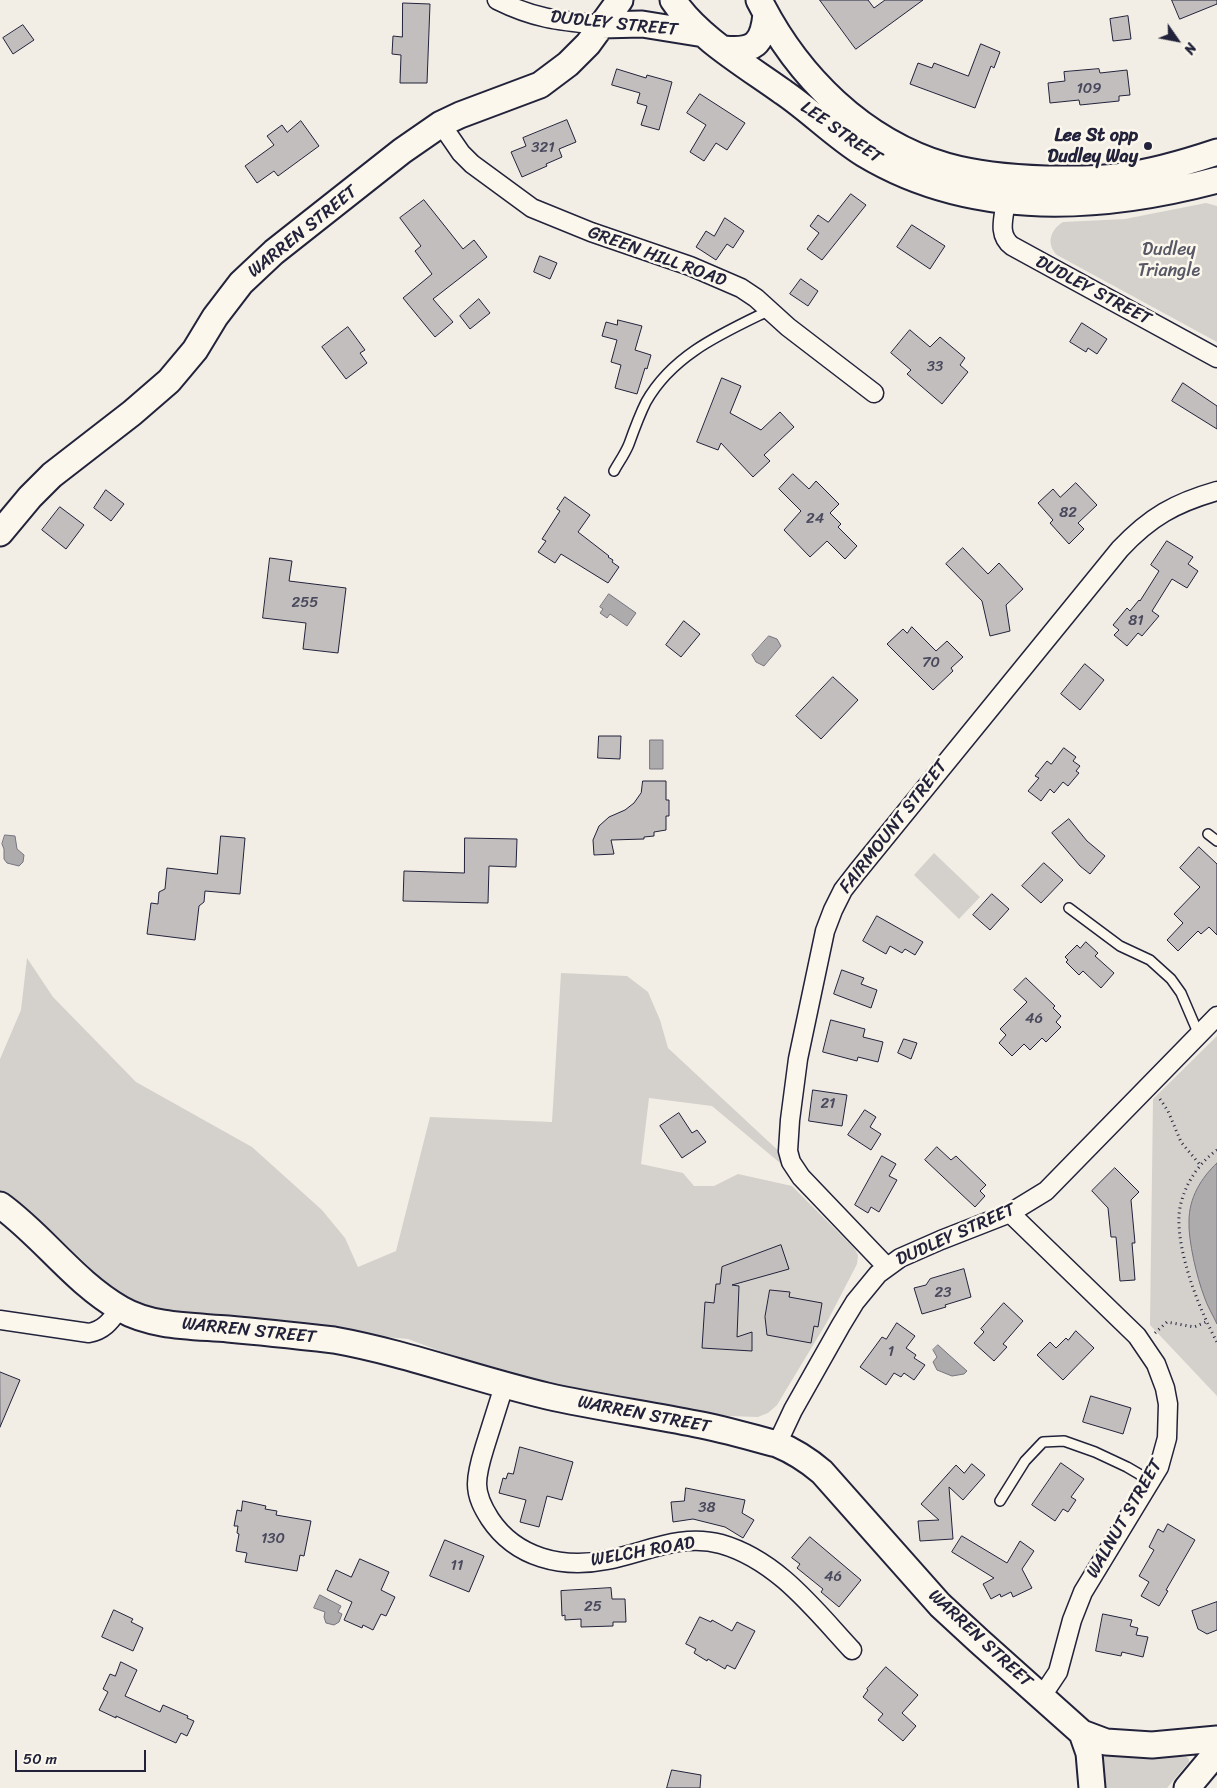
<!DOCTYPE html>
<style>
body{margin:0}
#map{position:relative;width:1217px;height:1788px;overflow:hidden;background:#f2eee5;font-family:Sriracha,sans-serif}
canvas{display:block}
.north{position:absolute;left:1152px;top:15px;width:50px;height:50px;-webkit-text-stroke:4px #fbf7ec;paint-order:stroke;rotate:123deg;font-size:14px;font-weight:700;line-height:20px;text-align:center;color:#22223b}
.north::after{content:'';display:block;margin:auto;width:18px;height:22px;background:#22223b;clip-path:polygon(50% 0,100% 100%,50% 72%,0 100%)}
.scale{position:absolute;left:15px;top:1750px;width:131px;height:22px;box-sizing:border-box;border:2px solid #22223b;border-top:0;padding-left:6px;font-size:15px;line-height:18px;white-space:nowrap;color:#22223b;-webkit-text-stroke:4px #fbf7ec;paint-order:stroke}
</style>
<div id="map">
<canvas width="1217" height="1788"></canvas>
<div class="north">N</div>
<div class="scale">50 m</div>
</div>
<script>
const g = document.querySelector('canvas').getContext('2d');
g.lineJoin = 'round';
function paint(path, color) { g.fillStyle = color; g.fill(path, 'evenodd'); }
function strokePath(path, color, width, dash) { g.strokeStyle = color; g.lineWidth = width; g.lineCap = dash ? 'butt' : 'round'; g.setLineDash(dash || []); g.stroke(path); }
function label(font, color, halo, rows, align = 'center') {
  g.font = font + ' Sriracha,sans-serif'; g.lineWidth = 5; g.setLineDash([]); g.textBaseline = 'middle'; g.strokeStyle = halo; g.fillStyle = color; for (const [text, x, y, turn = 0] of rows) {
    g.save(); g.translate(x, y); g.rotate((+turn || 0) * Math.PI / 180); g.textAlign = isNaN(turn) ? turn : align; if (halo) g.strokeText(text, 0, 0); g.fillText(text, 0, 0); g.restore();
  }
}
const green = new Path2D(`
 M 1206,203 L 1217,206 L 1217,342 L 1057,255 C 1046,244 1050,230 1063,222 L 1125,219 Z
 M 934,853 L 980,897 L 959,919 L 914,875 Z
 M 27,958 L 53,997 L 136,1082 L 252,1147 L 322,1210 L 345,1238 L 358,1267 L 396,1251 L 430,1117 L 552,1122 L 561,973 L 627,976 L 648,992 L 660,1020 L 668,1048 L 783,1155 L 786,1168 L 712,1106 L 649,1098 L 641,1164 L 683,1173 L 694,1186 L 714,1186 L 738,1174 L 792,1186 L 854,1248 L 858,1255 L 857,1264 L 827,1322 L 777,1405 L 768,1413 L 758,1417 L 728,1416 L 602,1395 L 512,1375 L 466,1361 L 408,1339 L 179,1318 L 140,1306 L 112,1289 L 55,1234 L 0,1192 L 0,1059 L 21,1010 Z
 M 1217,1036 L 1217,1396 L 1150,1325 L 1153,1099 Z
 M 1107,1755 L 1186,1757 L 1189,1759 L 1189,1762 L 1167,1788 L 1102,1788 L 1101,1758 Z`);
const water = new Path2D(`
 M 609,594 L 636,613 L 627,626 L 610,614 L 607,618 L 600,613 L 603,609 L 600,607 Z
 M 769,636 L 777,639 L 781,646 L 764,666 L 756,662 L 752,655 Z
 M 650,740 L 663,740 L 663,769 L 650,769 Z
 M 5,835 L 15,836 L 17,849 L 24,855 L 23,862 L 19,866 L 7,863 L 4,859 L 4,849 L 2,844 Z
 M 1217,1163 L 1217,1324 C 1213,1315 1207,1306 1204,1296 C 1197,1278 1188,1240 1189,1221 C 1189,1198 1201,1178 1217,1163 Z
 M 938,1345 L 967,1371 L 964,1374 L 952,1376 L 937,1370 L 933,1362 L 937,1357 L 933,1350 Z
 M 320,1595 L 341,1606 L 338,1612 L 342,1614 L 339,1622 L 334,1625 L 326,1623 L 324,1617 L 325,1612 L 314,1608 Z`);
const building = new Path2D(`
 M 820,0 L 868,0 L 874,8 L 885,0 L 923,0 L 856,49 Z
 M 1172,0 L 1217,0 L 1217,4 L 1180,19 Z
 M 403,3 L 430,4 L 427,83 L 400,83 L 401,55 L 392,54 L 393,36 L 402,37 Z
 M 1128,16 L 1131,39 L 1113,41 L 1110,19 Z
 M 23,25 L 34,40 L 13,54 L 3,38 Z
 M 981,44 L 1000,52 L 994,68 L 991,66 L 975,108 L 910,84 L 918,63 L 932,68 L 934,63 L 968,76 Z
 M 617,69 L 646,78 L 647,75 L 672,82 L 659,130 L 641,125 L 647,106 L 637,103 L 640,93 L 612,85 Z
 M 1099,69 L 1100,73 L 1127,70 L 1130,95 L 1119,96 L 1119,101 L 1080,105 L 1079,100 L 1050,103 L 1048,83 L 1065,81 L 1064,72 Z
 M 700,94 L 745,123 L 727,150 L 716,143 L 704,161 L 690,152 L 706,125 L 687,113 Z
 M 567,120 L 576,142 L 559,149 L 562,157 L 546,164 L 547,166 L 522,177 L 511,152 L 526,146 L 523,138 Z
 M 301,121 L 319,146 L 278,176 L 274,171 L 257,183 L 245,166 L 274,145 L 267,136 L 282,125 L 287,132 Z
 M 851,194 L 866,205 L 822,260 L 807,249 L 819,233 L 810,226 L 818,215 L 828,222 Z
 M 424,200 L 463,249 L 474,240 L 487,257 L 433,299 L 453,322 L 435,337 L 403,298 L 432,274 L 415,251 L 421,246 L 400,218 Z
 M 725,218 L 744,231 L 733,248 L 727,244 L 716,260 L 696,247 L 706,231 L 714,236 Z
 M 912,225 L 945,246 L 930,269 L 897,247 Z
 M 540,256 L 557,263 L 550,279 L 534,272 Z
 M 801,279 L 818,291 L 808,306 L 790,294 Z
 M 479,299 L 490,313 L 470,329 L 460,316 Z
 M 618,320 L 642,326 L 635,350 L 651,355 L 647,369 L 645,368 L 637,394 L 615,388 L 621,365 L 611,362 L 617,340 L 602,336 L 606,322 L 617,325 Z
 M 1082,323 L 1107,339 L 1097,354 L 1088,348 L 1086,352 L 1070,342 Z
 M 348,327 L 365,350 L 360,353 L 367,363 L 346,379 L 322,347 Z
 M 910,330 L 930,347 L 940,337 L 965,358 L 960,365 L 968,372 L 942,404 L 907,374 L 911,370 L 891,353 Z
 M 722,378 L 741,386 L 730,413 L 761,430 L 780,412 L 794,427 L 764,455 L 770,461 L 753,477 L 721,443 L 718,450 L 697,442 Z
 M 1183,383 L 1217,406 L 1217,429 L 1172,401 Z
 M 793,474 L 809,489 L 816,481 L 839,504 L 830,513 L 841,524 L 838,527 L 857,546 L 845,559 L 827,541 L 810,557 L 784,530 L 801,511 L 779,489 Z
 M 1076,483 L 1097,505 L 1078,523 L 1084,529 L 1069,544 L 1050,523 L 1053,520 L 1038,503 L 1053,489 L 1060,497 Z
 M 106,490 L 124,504 L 111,521 L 94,508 Z
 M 565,497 L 590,515 L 578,532 L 609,556 L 608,557 L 613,560 L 612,562 L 619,567 L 608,583 L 561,554 L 555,563 L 538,552 L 546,541 L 542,539 L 560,511 L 557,509 Z
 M 60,507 L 84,525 L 66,549 L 42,530 Z
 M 1167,541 L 1193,557 L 1188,564 L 1198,571 L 1187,588 L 1172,579 L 1152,611 L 1159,616 L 1142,636 L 1138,633 L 1127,646 L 1114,635 L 1119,630 L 1113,625 L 1127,608 L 1130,611 L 1139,600 L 1140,601 L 1159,571 L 1151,565 Z
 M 963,548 L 988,574 L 999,563 L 1023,589 L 1006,605 L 1010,631 L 990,636 L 982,601 L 946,564 Z
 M 270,558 L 292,561 L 289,581 L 346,588 L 338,653 L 303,649 L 306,623 L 263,618 Z
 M 684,621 L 700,634 L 681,657 L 666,645 Z
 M 912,627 L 936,651 L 947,641 L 963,657 L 951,668 L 953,671 L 933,690 L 887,644 L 903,629 L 907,633 Z
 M 1085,664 L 1104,680 L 1080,710 L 1061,694 Z
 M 833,677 L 858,700 L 821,739 L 796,716 Z
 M 599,736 L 621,736 L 620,759 L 598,758 Z
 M 1064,748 L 1076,757 L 1073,761 L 1080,766 L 1076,771 L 1079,773 L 1068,786 L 1063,782 L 1054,793 L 1050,789 L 1041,801 L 1028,791 L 1039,778 L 1035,776 L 1047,761 L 1051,764 Z
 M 643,781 L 666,781 L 666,800 L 669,800 L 669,816 L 666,816 L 666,830 L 654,832 L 654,836 L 644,837 L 644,839 L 611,840 L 614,854 L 594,855 L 593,840 L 599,826 L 609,817 L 625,810 L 634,803 L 641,793 Z
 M 1069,819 L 1087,841 L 1105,856 L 1090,874 L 1080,866 L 1052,833 Z
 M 221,836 L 245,838 L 240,894 L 205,891 L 204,902 L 199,906 L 195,940 L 147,934 L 151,903 L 158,904 L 159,892 L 165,889 L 167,868 L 217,874 Z
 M 465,838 L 517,839 L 516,867 L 489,866 L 488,903 L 403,901 L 404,871 L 464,873 Z
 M 1199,847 L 1217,864 L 1217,935 L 1209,927 L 1201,934 L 1198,931 L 1178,951 L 1167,940 L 1183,923 L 1174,914 L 1200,887 L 1180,868 Z
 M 1044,863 L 1063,880 L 1041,903 L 1022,886 Z
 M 992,894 L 1009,909 L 990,930 L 973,915 Z
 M 877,916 L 923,942 L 915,955 L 905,949 L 902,953 L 890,946 L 886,954 L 863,941 Z
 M 1086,942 L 1098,953 L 1095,956 L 1114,973 L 1101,988 L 1083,971 L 1079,975 L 1066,962 L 1068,960 L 1065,957 L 1077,945 L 1080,948 Z
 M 842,970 L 864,978 L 861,984 L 877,990 L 871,1008 L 834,994 Z
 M 1026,978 L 1055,1006 L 1053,1008 L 1061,1016 L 1056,1022 L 1061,1027 L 1046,1042 L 1042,1038 L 1030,1050 L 1024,1044 L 1012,1056 L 999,1043 L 1006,1035 L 1000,1029 L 1027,1002 L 1014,990 Z
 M 831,1020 L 865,1029 L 863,1037 L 883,1042 L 878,1062 L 858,1057 L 857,1061 L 823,1052 Z
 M 904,1039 L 917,1043 L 911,1059 L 898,1053 Z
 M 813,1090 L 847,1095 L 842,1126 L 809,1121 Z
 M 865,1110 L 876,1117 L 870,1127 L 881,1134 L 871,1150 L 848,1135 Z
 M 679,1113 L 692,1133 L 697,1130 L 706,1142 L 682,1158 L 660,1126 Z
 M 937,1147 L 951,1160 L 956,1156 L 986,1185 L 980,1191 L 985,1196 L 975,1207 L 925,1160 Z
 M 882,1156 L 896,1164 L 889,1176 L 897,1180 L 879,1212 L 871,1207 L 868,1213 L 855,1205 Z
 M 1115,1168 L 1139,1192 L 1131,1200 L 1135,1243 L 1132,1243 L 1135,1280 L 1120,1281 L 1116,1237 L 1111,1237 L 1108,1208 L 1092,1191 Z
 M 781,1245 L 789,1269 L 732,1285 L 739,1286 L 737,1337 L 752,1332 L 752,1351 L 702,1348 L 705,1302 L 714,1303 L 716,1284 L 720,1284 L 722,1267 Z
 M 964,1269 L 971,1297 L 945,1305 L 946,1307 L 922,1314 L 914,1288 L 926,1285 L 930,1279 Z
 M 770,1290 L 790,1292 L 789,1297 L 822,1303 L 818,1327 L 814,1326 L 811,1343 L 767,1335 L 765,1317 Z
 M 1004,1303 L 1023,1321 L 1003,1344 L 1007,1347 L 994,1361 L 974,1343 L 984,1332 L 981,1329 Z
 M 897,1323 L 915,1336 L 906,1348 L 916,1355 L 914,1358 L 925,1365 L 914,1380 L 904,1373 L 901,1377 L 894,1373 L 886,1385 L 860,1367 L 882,1337 L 886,1339 Z
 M 1076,1331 L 1094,1348 L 1063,1380 L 1037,1355 L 1050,1342 L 1056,1348 L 1066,1338 L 1068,1340 Z
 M 0,1372 L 20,1380 L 0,1427 Z
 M 1091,1396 L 1131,1408 L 1123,1434 L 1083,1422 Z
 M 520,1447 L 573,1462 L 562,1500 L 547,1496 L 539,1527 L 520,1522 L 526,1500 L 499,1493 L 503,1478 L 506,1479 L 508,1473 L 513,1474 Z
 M 1061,1463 L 1084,1479 L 1071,1497 L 1076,1500 L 1068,1512 L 1063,1509 L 1055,1521 L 1032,1505 Z
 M 972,1464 L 985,1475 L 963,1500 L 949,1487 L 953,1539 L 920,1541 L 918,1521 L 939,1520 L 921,1504 L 956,1465 L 964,1473 Z
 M 686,1488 L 745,1500 L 742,1513 L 754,1520 L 743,1538 L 725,1527 L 693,1519 L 673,1522 L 671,1502 L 684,1501 Z
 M 243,1501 L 266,1506 L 265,1509 L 277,1511 L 276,1515 L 311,1521 L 304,1556 L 300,1555 L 297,1571 L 245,1562 L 247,1553 L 236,1551 L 239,1534 L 237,1533 L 238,1526 L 234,1526 L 237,1510 L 241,1511 Z
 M 1168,1524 L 1195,1540 L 1166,1590 L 1168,1591 L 1159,1606 L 1141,1596 L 1149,1582 L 1139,1576 L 1154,1550 L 1149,1547 L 1158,1529 L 1163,1532 Z
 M 962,1536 L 1007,1563 L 1020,1541 L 1034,1551 L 1022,1569 L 1032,1588 L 1013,1597 L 1011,1592 L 1001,1597 L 1000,1594 L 991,1599 L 983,1584 L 994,1578 L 952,1552 Z
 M 810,1537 L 861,1580 L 839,1607 L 821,1592 L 823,1589 L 797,1568 L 800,1564 L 792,1558 Z
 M 445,1540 L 484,1556 L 469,1592 L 430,1576 Z
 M 360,1559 L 389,1572 L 381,1590 L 395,1597 L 386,1616 L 381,1614 L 373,1630 L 363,1625 L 362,1628 L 344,1620 L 352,1602 L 327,1590 L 336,1570 L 351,1577 Z
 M 611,1588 L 612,1599 L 625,1599 L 626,1622 L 613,1622 L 613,1626 L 581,1627 L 581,1619 L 565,1620 L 565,1615 L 562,1616 L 561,1591 Z
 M 1217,1602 L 1217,1630 L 1207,1634 L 1198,1629 L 1192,1611 Z
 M 114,1610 L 133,1619 L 131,1622 L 143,1628 L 133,1651 L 102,1637 Z
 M 1103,1614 L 1132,1620 L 1130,1626 L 1138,1628 L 1136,1635 L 1148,1637 L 1143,1657 L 1122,1652 L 1121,1656 L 1096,1651 Z
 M 700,1617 L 711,1622 L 712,1620 L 732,1631 L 737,1622 L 755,1631 L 735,1669 L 727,1665 L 725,1669 L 708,1659 L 707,1661 L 694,1653 L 696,1649 L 686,1644 Z
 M 121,1662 L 137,1670 L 125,1696 L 160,1712 L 163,1705 L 188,1716 L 187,1718 L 194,1721 L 187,1736 L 181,1733 L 176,1743 L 116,1716 L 116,1718 L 99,1710 L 108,1692 L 103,1689 L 110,1674 L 115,1676 Z
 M 886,1667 L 918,1695 L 902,1713 L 916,1726 L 903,1741 L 878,1720 L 883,1714 L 863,1697 L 868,1690 L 867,1689 Z
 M 672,1770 L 701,1775 L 700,1788 L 667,1788 Z`);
const path = new Path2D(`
 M 1160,1099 L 1168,1111 L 1181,1142 L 1201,1166
 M 1217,1150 C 1197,1164 1181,1190 1179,1215 C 1177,1253 1199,1309 1217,1342
 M 1155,1333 L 1167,1322 L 1194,1327 L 1206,1322`);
const lane = new Path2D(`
 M 614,471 C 619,462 625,454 629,444 C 634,430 639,416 646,402 C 673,354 723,333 770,310
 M 1208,834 L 1217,841
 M 1069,908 L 1120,946 L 1150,960 L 1171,979 L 1181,993 L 1199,1035
 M 1000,1501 L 1025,1461 L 1043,1442 L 1064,1441 L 1095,1452 L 1127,1467 L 1139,1474 L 1149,1484`);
const street = new Path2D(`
 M 497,0 C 535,19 560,21 601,25
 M 441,124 L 461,153 L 472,164 L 532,208 L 591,232 L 690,266 L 741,288 L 756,298 L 788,327 L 874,393
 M 1006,201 C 1004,217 997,235 1012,246 L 1217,358
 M 1010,1213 L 1137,1336 L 1156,1364 L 1165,1388 L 1168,1404 L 1167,1438 L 1159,1467 L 1083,1592 L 1072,1620 L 1058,1672 L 1042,1696
 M 887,1267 L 801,1177 L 791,1162 L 788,1151 L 790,1120 L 798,1059 L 825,931 L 833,910 L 843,890 L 857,872 L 1120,549 C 1150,517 1175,503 1217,491
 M 0,1320 L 89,1333 C 105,1330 111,1320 120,1308
 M 504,1386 C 498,1405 492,1424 486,1443 C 482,1456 477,1470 477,1484 C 477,1497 483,1508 490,1519 C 516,1558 562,1569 607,1560 C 645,1553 680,1533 721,1544 C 777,1560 814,1609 852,1650
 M 777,1444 L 793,1410 L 841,1325 L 855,1302 L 878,1274 L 900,1258 L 941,1240 L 1010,1213 L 1046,1191 L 1217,1016`);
const secondary = new Path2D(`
 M 673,0 C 697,37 747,66 783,92 C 811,111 835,136 864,154 C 972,219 1100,211 1217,180
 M 759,0 C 797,76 862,141 946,166 C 978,175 1013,178 1046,179 C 1071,179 1097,180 1122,176 C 1154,172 1187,162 1217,152
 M 601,25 L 642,24 L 704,34
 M 724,49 C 754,52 763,44 766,14
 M 0,533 L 30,497 L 52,475 L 132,413 L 169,381 L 195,350 L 215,317 L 241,283 L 274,252 L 402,151 L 441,124 L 460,115 L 540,85 L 568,64 L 588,44 L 620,0
 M 0,1205 C 43,1236 74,1282 121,1309 C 152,1327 193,1326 228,1329 C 263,1332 299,1336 334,1340 C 406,1353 475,1379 547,1396 C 596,1407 646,1414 696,1424 C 723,1429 750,1437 777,1444 C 794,1451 808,1460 822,1472 L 940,1605 L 979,1641 L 1082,1733 L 1106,1742 L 1152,1745 L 1217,1739
 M 1082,1733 L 1089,1753 L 1092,1788
 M 1187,1788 L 1217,1752`);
const markers = [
 [1148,146,5,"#22223b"]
];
const numberNames = [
 ["109",1089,89],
 ["321",543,148],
 ["33",935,367],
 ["82",1068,513],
 ["24",815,519],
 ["255",305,603],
 ["81",1136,621],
 ["70",931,663],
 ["46",1034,1019],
 ["21",828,1104],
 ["23",943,1293],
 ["1",891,1352],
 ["38",707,1508],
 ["130",273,1539],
 ["11",457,1566],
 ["46",833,1577],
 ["25",593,1607]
];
const streetNames = [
 ["DUDLEY STREET",614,24,6],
 ["LEE STREET",841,133,35],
 ["WARREN STREET",303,232,-39],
 ["GREEN HILL ROAD",657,257,20],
 ["DUDLEY STREET",1093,291,28],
 ["FAIRMOUNT STREET",894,827,-52],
 ["DUDLEY STREET",956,1235,-24],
 ["WARREN STREET",249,1331,6],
 ["WARREN STREET",644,1415,11],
 ["WALNUT STREET",1125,1519,-60],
 ["WELCH ROAD",643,1552,-10],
 ["WARREN STREET",980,1639,43]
];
const poiNames = [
 ["Lee St opp",1138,136],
 ["Dudley Way",1138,157]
];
const parkNames = [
 ["Dudley",1169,250],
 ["Triangle",1169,271]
];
paint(green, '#d4d1cc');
paint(water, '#aeabad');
strokePath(water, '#76747f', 1);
paint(building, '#c2bebe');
strokePath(building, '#22223b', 1);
strokePath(lane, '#22223b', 12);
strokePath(street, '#22223b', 21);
strokePath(secondary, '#22223b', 29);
strokePath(path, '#22223b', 3, [1, 4]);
strokePath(lane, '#fbf7ec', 9);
strokePath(street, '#fbf7ec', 18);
strokePath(secondary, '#fbf7ec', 25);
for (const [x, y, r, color] of markers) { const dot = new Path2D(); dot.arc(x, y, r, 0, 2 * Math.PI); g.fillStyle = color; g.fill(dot); strokePath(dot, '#fbf7ec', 2); }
label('15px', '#4a495c', null, numberNames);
label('18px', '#22223b', '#fbf7ec', streetNames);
label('bold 18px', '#22223b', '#fbf7ec', poiNames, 'right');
label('18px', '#575766', '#fbf7ec', parkNames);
</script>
